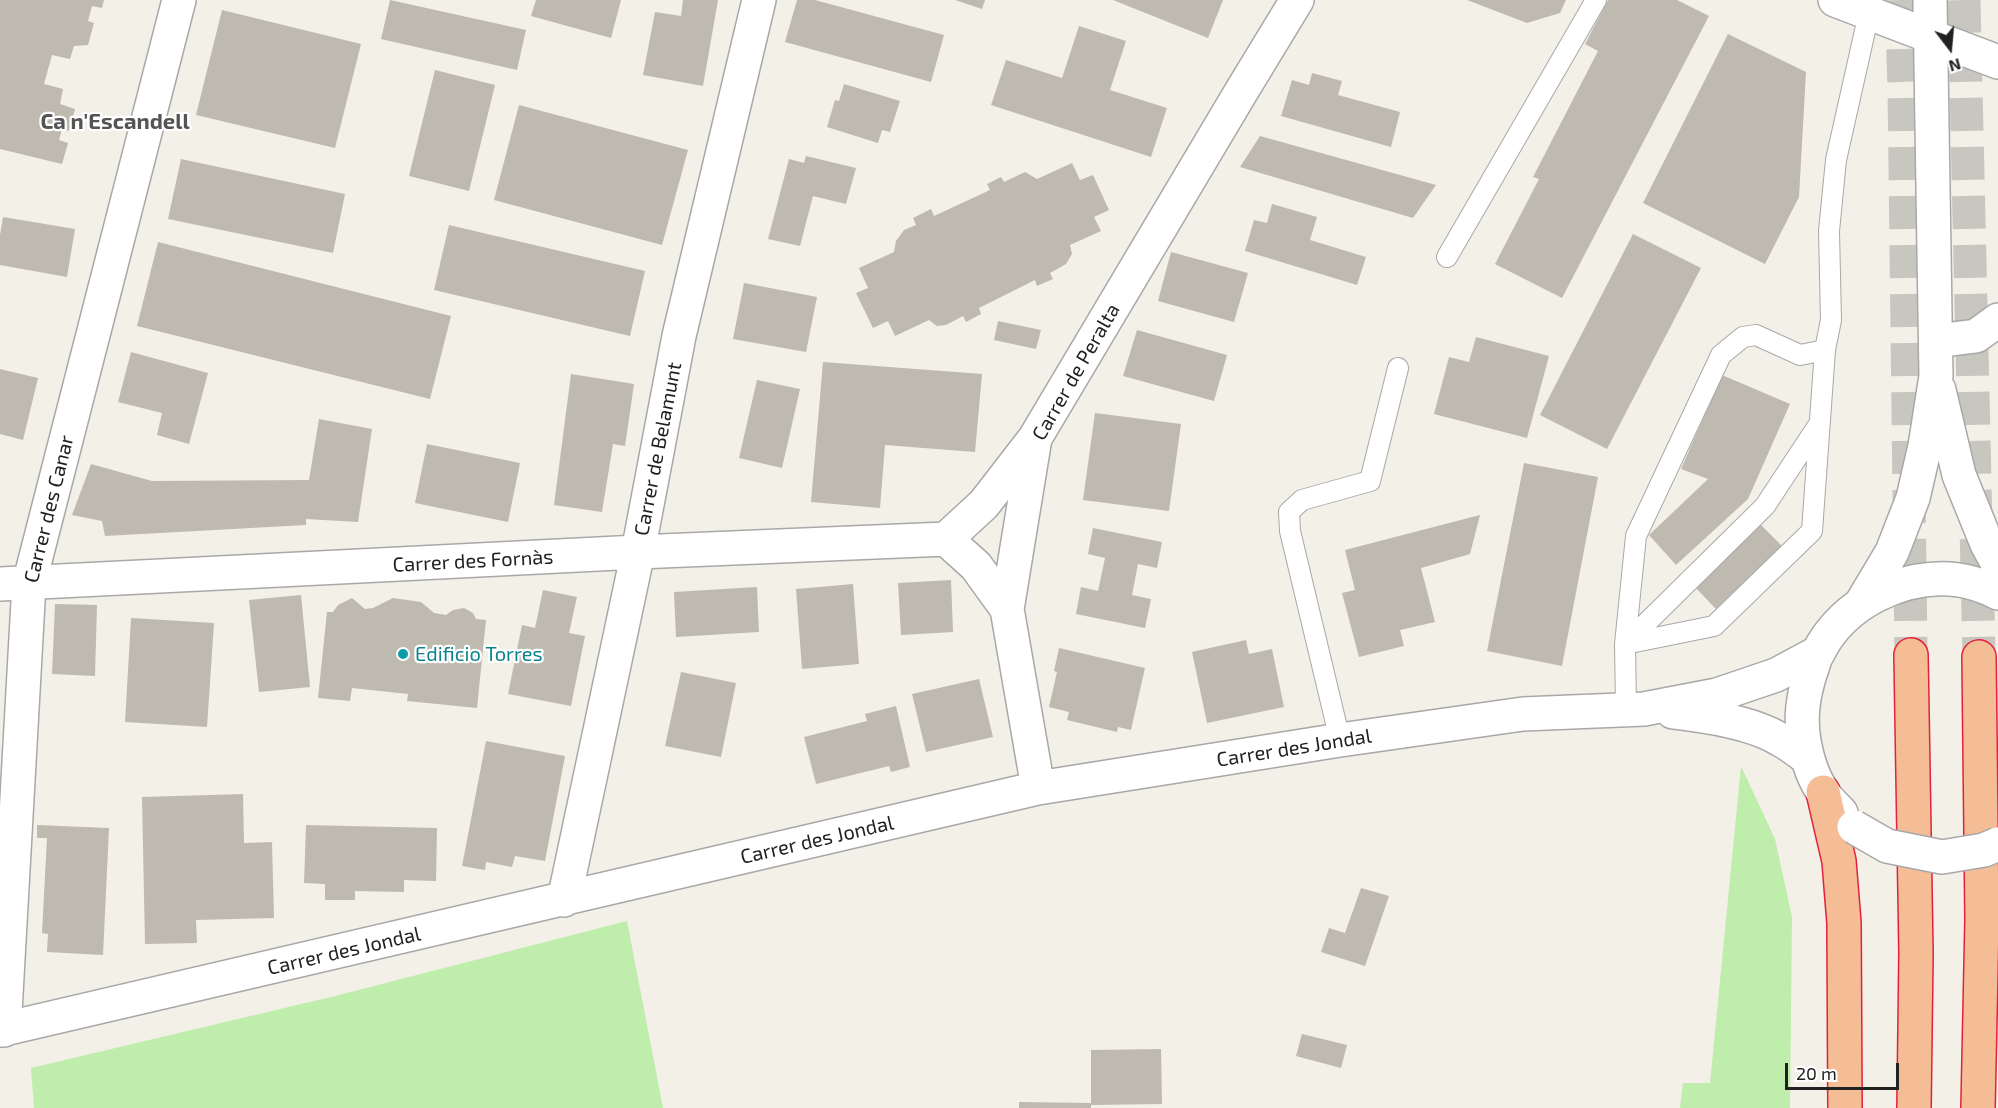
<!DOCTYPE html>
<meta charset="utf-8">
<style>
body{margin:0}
#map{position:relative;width:1998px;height:1108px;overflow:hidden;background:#f2f0e7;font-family:"Exo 2",sans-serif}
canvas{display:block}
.north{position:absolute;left:1920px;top:18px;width:60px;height:60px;-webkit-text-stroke:4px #fff;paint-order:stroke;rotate:164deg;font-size:16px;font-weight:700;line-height:24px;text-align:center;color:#212121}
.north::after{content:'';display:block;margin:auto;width:21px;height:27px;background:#212121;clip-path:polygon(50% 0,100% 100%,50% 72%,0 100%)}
.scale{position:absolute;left:1785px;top:1063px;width:114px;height:27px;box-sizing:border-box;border:3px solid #212121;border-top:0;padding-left:8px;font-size:18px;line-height:21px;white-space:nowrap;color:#212121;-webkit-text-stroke:4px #fff;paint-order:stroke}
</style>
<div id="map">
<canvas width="1998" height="1108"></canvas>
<div class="north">N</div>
<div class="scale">20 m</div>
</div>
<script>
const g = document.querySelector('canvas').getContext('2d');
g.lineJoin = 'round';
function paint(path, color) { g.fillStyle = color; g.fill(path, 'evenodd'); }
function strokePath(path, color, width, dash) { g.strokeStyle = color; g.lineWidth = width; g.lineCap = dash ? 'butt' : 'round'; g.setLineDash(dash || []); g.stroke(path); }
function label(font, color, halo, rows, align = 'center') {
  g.font = font + ' "Exo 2",sans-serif'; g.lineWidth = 4.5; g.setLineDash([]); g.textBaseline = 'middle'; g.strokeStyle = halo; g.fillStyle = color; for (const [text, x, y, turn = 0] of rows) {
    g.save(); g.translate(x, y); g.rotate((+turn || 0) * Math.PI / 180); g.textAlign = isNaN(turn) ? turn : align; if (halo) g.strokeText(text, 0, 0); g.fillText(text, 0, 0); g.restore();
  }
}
const grass = new Path2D(`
 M 1741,766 L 1775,839 L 1792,917 L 1790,1108 L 1680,1108 L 1683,1083 L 1710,1083 Z
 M 627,921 L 663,1108 L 34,1108 L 31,1068 L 335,996 Z`);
const building = new Path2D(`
 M 0,0 L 104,0 L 102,8 L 92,6 L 88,21 L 94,23 L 88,45 L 74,46 L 70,59 L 52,55 L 44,84 L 63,89 L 60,104 L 75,109 L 69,131 L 62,129 L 59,140 L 68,143 L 62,164 L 0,149 Z
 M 390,0 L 526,30 L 517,70 L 381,39 Z
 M 536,0 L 621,0 L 611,38 L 531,16 Z
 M 683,0 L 718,0 L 703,86 L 643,75 L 655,12 L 681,16 Z
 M 797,0 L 815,0 L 944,35 L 931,82 L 785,42 Z
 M 955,0 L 985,0 L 982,9 Z
 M 1113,0 L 1223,0 L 1208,38 Z
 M 1467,0 L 1566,0 L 1560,13 L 1527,23 Z
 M 1608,0 L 1677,0 L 1709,16 L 1562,298 L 1495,264 L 1539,179 L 1533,177 L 1598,51 L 1585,44 Z
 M 222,10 L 361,44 L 335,148 L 196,115 Z
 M 1079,26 L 1126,41 L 1110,90 L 1167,108 L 1151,157 L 991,105 L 1006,60 L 1062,78 Z
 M 1728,34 L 1806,72 L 1799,197 L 1765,264 L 1643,203 Z
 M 435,70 L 495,85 L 469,191 L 409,176 Z
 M 1312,73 L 1342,81 L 1338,95 L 1400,112 L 1391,147 L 1281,116 L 1292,80 L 1309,85 Z
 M 844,84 L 900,101 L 890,132 L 882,130 L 878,143 L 827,127 L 835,100 L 839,101 Z
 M 519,105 L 688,150 L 662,245 L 494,200 Z
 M 1260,136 L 1436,185 L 1413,218 L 1240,167 Z
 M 806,156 L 856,168 L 846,204 L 813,196 L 800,246 L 768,239 L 789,159 L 804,163 Z
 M 181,159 L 345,194 L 333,253 L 168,219 Z
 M 1072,163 L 1080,180 L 1093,175 L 1109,210 L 1094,217 L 1101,231 L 1070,245 L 1072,254 L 1066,264 L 1050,273 L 1053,279 L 1037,286 L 1035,280 L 979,308 L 981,314 L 966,322 L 963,316 L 946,325 L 937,326 L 929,320 L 895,336 L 888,321 L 873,328 L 856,293 L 868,288 L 859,268 L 894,252 L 896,241 L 904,230 L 916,225 L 913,218 L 931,209 L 934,216 L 990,190 L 987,184 L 1001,177 L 1004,182 L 1025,172 L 1037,179 Z
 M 1272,204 L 1317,217 L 1310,240 L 1366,257 L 1357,285 L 1245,251 L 1254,220 L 1267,223 Z
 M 3,217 L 75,229 L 67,277 L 0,265 L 0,235 Z
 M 449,225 L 645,271 L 630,336 L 434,290 Z
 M 1633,234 L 1701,268 L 1607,449 L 1540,415 Z
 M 158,242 L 451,316 L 430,399 L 137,326 Z
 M 1171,252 L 1248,273 L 1234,322 L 1158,301 Z
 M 744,283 L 817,297 L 806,352 L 733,339 Z
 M 998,321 L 1041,330 L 1036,349 L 994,340 Z
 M 1137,330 L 1227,355 L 1214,401 L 1123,376 Z
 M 1476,337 L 1549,356 L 1527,438 L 1434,414 L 1449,357 L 1469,362 Z
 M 131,352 L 208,373 L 189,444 L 157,435 L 162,413 L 118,402 Z
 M 823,362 L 982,374 L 975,452 L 885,445 L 880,508 L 811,502 Z
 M 0,369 L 38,378 L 23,440 L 0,434 Z
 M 571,374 L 634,384 L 625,446 L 613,444 L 602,512 L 554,505 Z
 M 1722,375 L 1790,404 L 1748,499 L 1676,565 L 1649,535 L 1708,479 L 1681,469 Z
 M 757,380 L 800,389 L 782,468 L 739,458 Z
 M 1095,413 L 1181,424 L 1169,511 L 1083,500 Z
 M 319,419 L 372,429 L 358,522 L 306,519 L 306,525 L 105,536 L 102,521 L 72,515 L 91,464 L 152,481 L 309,480 Z
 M 427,444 L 520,463 L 508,522 L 415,503 Z
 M 1524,463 L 1598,477 L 1562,666 L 1487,651 Z
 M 1480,515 L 1470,554 L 1421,568 L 1435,622 L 1400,630 L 1404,646 L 1359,657 L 1342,593 L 1355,590 L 1345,550 Z
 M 1759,523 L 1782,546 L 1716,609 L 1694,586 Z
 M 1093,528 L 1162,542 L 1157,568 L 1138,564 L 1132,595 L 1151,599 L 1145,628 L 1076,614 L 1081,587 L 1098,591 L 1105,558 L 1088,554 Z
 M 951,580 L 953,632 L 901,635 L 898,583 Z
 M 853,584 L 859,664 L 802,669 L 796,589 Z
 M 757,587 L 759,632 L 676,637 L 674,592 Z
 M 543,590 L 577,597 L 569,633 L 585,636 L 571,706 L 508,694 L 522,625 L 535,628 Z
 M 301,595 L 310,687 L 259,692 L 249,600 Z
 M 352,598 L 365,609 L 373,608 L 393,598 L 421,602 L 434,613 L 446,615 L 453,610 L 464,608 L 473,613 L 476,619 L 486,620 L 477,708 L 407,701 L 408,694 L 352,688 L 350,701 L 318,698 L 327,612 L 333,612 L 338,605 Z
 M 55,604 L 97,605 L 95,676 L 52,674 Z
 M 131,618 L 214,623 L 207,727 L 125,722 Z
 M 1246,640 L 1249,654 L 1272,649 L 1284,707 L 1207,723 L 1192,652 Z
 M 1059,648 L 1145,668 L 1131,730 L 1118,727 L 1117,732 L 1067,720 L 1069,712 L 1049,707 L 1057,672 L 1054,671 Z
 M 681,672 L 736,683 L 721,757 L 665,746 Z
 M 979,679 L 993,737 L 926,752 L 912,694 Z
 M 896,706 L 910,767 L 891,772 L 889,766 L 816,784 L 804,737 L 867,721 L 865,714 Z
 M 486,741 L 565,756 L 545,861 L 515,856 L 512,867 L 486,862 L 485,870 L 462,866 Z
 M 243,794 L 244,843 L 272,842 L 274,918 L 196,920 L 197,943 L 145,944 L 142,797 Z
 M 37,825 L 109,828 L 103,955 L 47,952 L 48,934 L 42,933 L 47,838 L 37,838 Z
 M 306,825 L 437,828 L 436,881 L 404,880 L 404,892 L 355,891 L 355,900 L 325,900 L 325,884 L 304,883 Z
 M 1361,888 L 1389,896 L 1365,966 L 1321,952 L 1329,928 L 1345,933 Z
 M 1302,1034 L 1347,1045 L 1341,1068 L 1296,1056 Z
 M 1161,1049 L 1162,1104 L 1091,1105 L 1091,1050 Z
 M 1019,1102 L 1091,1103 L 1091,1108 L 1019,1108 Z`);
const trunkTunnel = new Path2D(`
 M 1901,0 L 1904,86 L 1911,655
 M 1964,0 L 1979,657`);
const service = new Path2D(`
 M 1447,257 L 1596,0
 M 1625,644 L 1714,626 L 1812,531 L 1825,350
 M 1625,644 L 1765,506 L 1819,424
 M 1626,709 L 1625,644 L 1636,536 L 1721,355 L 1743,337 L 1756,335 L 1800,355 L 1825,350 L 1831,320 L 1829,231 L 1836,160 L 1869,13
 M 1340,740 L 1290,531 L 1289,512 L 1302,500 L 1370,481 L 1398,368`);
const minor = new Path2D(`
 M 1835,0 L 1998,62
 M 1936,341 L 1976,336 L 1998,320
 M 946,539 L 976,566 L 1007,609
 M 0,584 L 638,552 L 946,539 L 984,504 L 1035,438
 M 1673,712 C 1705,716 1751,722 1779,739 C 1789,744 1798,751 1807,758
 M 1038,788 L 1007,609 L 1035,438 L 1241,92 L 1297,0
 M 564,900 L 638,552 L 679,336 L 759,0
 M 0,1030 L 1038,788 L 1340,740 L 1523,714 L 1644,709 L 1717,695 L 1776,675 L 1817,653
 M 4,1030 L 29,584 L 179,0`);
const tertiary = new Path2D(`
 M 1939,390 L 1959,475 L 1987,544 L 1998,564
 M 1861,604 L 1892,552 L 1913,498 L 1925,446 L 1936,376 L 1930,0
 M 1841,813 C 1835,806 1827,800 1823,792 C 1813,778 1807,758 1804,741 C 1800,717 1803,697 1810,674 C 1813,667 1814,659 1818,653 C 1842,603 1905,572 1959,580 C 1972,582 1986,587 1998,593`);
const trunk = new Path2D(`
 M 1911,655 L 1916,953 L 1914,1108
 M 1823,792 L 1839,861 L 1844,923 L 1845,1108
 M 1978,1108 L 1982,919 L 1979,657`);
const tertiaryBridge = new Path2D(`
 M 1854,827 L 1887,846 L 1942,857 L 1984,850 L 1998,844`);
const markers = [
 [403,654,6,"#0f9aa8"]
];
const streetNames = [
 ["Carrer de Peralta",1076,372,-60],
 ["Carrer de Belamunt",658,449,-79],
 ["Carrer des Canar",49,509,-76],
 ["Carrer des Fornàs",473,561,-3],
 ["Carrer des Jondal",1294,748,-9],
 ["Carrer des Jondal",817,840,-13],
 ["Carrer des Jondal",344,951,-13]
];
const cultureNames = [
 ["Edificio Torres",415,654]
];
const quarterNames = [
 ["Ca n'Escandell",115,122]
];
paint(grass, '#bfedac');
paint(building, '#bfbab0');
strokePath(trunkTunnel, '#c8c7bf', 33, [33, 16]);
strokePath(service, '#a8a8a8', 22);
strokePath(minor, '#a8a8a8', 36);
strokePath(tertiary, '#a8a8a8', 36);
strokePath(trunk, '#e2223c', 36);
strokePath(service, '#fff', 20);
strokePath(minor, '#fff', 33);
strokePath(tertiary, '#fff', 33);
strokePath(trunk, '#f4bd96', 33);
strokePath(tertiaryBridge, '#a8a8a8', 36, []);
strokePath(tertiaryBridge, '#fff', 33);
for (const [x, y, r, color] of markers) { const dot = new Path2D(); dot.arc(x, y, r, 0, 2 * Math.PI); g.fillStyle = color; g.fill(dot); strokePath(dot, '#fff', 2); }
label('20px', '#212121', '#fff', streetNames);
label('20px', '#0d838f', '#fff', cultureNames, 'left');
label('bold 22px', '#545454', '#fff', quarterNames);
</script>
